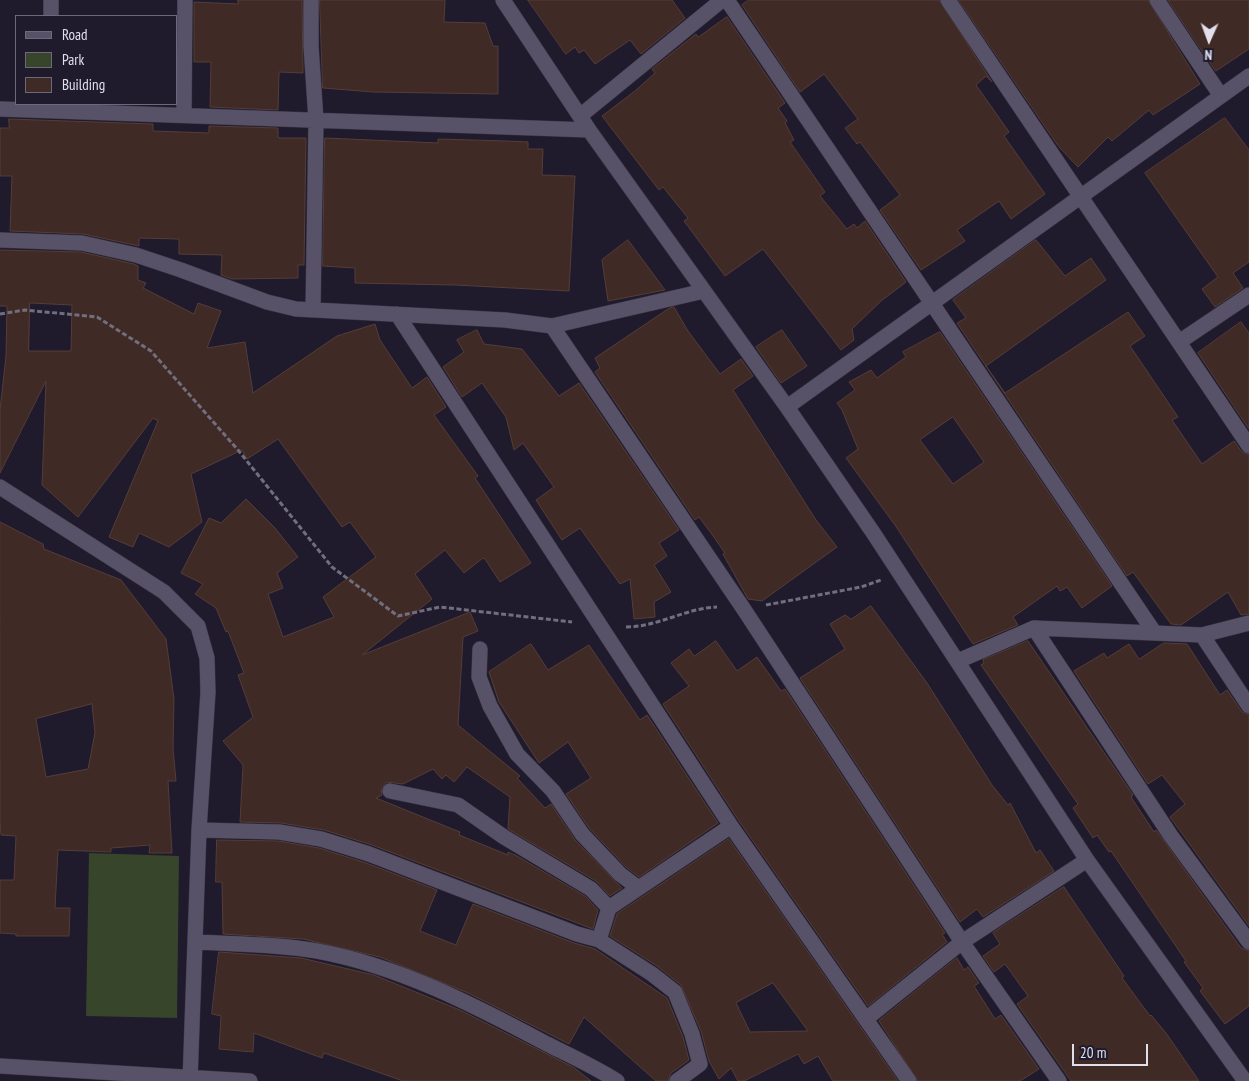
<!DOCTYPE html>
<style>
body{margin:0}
#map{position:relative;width:1249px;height:1081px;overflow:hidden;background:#1f1b2d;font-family:"PT Sans Narrow",sans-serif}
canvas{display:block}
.legend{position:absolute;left:15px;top:15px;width:162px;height:90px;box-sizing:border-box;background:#1f1b2d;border:1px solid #6d6979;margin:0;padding:6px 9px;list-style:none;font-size:15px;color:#e1dfeb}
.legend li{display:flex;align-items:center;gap:10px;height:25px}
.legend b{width:25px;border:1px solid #6d6979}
.north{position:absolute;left:1184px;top:15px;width:50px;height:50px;-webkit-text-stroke:4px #1f1b2d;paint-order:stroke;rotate:182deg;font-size:14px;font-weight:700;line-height:20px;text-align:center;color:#e1dfeb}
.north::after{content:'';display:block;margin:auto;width:18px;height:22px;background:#e1dfeb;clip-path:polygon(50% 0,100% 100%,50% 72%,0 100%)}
.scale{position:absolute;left:1072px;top:1044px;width:76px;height:22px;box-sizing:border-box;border:2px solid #e1dfeb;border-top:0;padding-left:6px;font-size:15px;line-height:18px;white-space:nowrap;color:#e1dfeb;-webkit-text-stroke:4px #1f1b2d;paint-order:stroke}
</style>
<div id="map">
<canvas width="1249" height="1081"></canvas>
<ul class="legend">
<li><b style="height:6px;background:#575267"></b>Road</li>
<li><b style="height:14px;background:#37452b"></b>Park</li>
<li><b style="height:14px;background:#402a26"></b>Building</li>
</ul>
<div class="north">N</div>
<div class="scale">20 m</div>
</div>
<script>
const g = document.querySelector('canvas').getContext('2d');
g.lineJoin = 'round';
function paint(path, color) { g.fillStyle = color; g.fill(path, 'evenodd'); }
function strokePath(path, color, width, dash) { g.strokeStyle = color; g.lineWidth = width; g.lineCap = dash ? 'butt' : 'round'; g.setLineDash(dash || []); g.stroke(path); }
const green = new Path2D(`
 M 89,853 L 179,856 L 177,1018 L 86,1016 Z`);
const building = new Path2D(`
 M 238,0 L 302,0 L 303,73 L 279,72 L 278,110 L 210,107 L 211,62 L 194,62 L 194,2 L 238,4 Z
 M 320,0 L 445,0 L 444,22 L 485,23 L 493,46 L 498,46 L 498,94 L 373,92 L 323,88 Z
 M 528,0 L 672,0 L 685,18 L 641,54 L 630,40 L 595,64 L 584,50 L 579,53 L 575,47 L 566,54 Z
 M 749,0 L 939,0 L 992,82 L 986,76 L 976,85 L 1009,132 L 1004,136 L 1045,194 L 1011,219 L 999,201 L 957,230 L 965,241 L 921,270 L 880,210 L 900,195 L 860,142 L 857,144 L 845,128 L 858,119 L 824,74 L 800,92 L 742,5 Z
 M 959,0 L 1148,0 L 1200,84 L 1153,115 L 1149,110 L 1112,141 L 1108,137 L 1078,167 L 1059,147 Z
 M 1168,0 L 1249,0 L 1249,49 L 1216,71 Z
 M 727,17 L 785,103 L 778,108 L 787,121 L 785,123 L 794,140 L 790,142 L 825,192 L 820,196 L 847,229 L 854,224 L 857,228 L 865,221 L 906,282 L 881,301 L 852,329 L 854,340 L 841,350 L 763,249 L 725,276 L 684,221 L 688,218 L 663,187 L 659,190 L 602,116 L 635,91 L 655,73 L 652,69 L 696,34 L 698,37 Z
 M 1225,118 L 1249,150 L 1249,262 L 1233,273 L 1243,288 L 1215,307 L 1202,289 L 1218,277 L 1145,173 Z
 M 9,119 L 153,124 L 153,131 L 209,133 L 209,126 L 278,128 L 278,137 L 280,138 L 306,138 L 304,265 L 298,265 L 298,278 L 232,279 L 221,275 L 222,255 L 179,254 L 179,239 L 139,238 L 139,246 L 83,234 L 10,231 L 12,176 L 0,176 L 0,128 L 9,128 Z
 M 325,138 L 438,143 L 438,139 L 506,141 L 528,142 L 528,149 L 543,149 L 542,175 L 575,176 L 569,291 L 455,285 L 355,283 L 355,268 L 323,266 Z
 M 628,240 L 665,290 L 608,301 L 602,260 Z
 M 1036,240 L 1065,276 L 1091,258 L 1106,280 L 986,366 L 1005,393 L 1128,312 L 1145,336 L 1130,346 L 1178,417 L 1172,420 L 1202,464 L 1234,441 L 1242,452 L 1249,455 L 1249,614 L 1241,615 L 1228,592 L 1181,625 L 1171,624 L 1133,572 L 1127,576 L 957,323 L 966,318 L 953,300 Z
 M 0,250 L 81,252 L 134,264 L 138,266 L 138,280 L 146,283 L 143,288 L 194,314 L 198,303 L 221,311 L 207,348 L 245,342 L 253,393 L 337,336 L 375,324 L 380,340 L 412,388 L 427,377 L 446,407 L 434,415 L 478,476 L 475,478 L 531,563 L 500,582 L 485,559 L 483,558 L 464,573 L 445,550 L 415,574 L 432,599 L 362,655 L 470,612 L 478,631 L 463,637 L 458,725 L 520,776 L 517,778 L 545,808 L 551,804 L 575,840 L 622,888 L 610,896 L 596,881 L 508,829 L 510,797 L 467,767 L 454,782 L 446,775 L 442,779 L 433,769 L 403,784 L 387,782 L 381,789 L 382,795 L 376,798 L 460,832 L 459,835 L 508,855 L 508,852 L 517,856 L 585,896 L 598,910 L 593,929 L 372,845 L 324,830 L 281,823 L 240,822 L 243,765 L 223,741 L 253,717 L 238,675 L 244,673 L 228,631 L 226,632 L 216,608 L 195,594 L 203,584 L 181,573 L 209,518 L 221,523 L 246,499 L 275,528 L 298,557 L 277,573 L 283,588 L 268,594 L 283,637 L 334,617 L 323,597 L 376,557 L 350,522 L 342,527 L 278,439 L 247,459 L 242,450 L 191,474 L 202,522 L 169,547 L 139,533 L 133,547 L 109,537 L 158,421 L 153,418 L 78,517 L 42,485 L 46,381 L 0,473 L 0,410 L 6,356 L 7,306 L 0,306 ZM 30,303 L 72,305 L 71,351 L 29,351 Z
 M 674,307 L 688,331 L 720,374 L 741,359 L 753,376 L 733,390 L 816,520 L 837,547 L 762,601 L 748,599 L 723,554 L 725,553 L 711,533 L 699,517 L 695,520 L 595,372 L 600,368 L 595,358 L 668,309 Z
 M 1241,322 L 1249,333 L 1249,429 L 1198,353 Z
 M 477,330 L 484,344 L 522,349 L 559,396 L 579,383 L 679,530 L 659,543 L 667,556 L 654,565 L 671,592 L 654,602 L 655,617 L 634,619 L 630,579 L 620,584 L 580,528 L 562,540 L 536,500 L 554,487 L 523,443 L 514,450 L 506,417 L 482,383 L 462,397 L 443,367 L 464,352 L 457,340 Z
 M 782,330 L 807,366 L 781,383 L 756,347 Z
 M 940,332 L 1112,586 L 1082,608 L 1067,587 L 1060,591 L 1057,586 L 1013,617 L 1018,625 L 973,644 L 895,525 L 846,458 L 858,449 L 842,410 L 837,403 L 855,390 L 849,382 L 871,370 L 877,378 L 906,357 L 903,352 ZM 953,417 L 984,462 L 953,484 L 920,440 Z
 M 0,522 L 43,544 L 44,549 L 121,580 L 166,639 L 174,699 L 173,749 L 176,781 L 168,781 L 172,853 L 149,853 L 150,845 L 111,848 L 111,852 L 58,850 L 55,908 L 70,908 L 69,936 L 16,936 L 16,934 L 0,933 L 0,880 L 14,880 L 16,836 L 1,835 L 0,822 ZM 92,704 L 95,733 L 88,769 L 46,777 L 36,719 Z
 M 871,606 L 927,683 L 992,785 L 1008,805 L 1010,803 L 1036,853 L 1040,850 L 1054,871 L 983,917 L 977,909 L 960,922 L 800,678 L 845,649 L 830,624 L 845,615 L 851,619 Z
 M 716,641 L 737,671 L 757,657 L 781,691 L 785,689 L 945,933 L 942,934 L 947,942 L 868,1006 L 739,821 L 663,704 L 689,686 L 671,663 L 689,649 L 694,656 Z
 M 1028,641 L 1133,795 L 1131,797 L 1154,832 L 1156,830 L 1241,948 L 1249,951 L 1249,1006 L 1225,1024 L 1200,991 L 1203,988 L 1184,962 L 1186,961 L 1111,851 L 1109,852 L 1097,835 L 1093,838 L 1073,808 L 1078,804 L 981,665 L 984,663 L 983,660 Z
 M 1164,643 L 1187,644 L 1220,695 L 1227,690 L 1242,712 L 1249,715 L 1249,926 L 1170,817 L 1185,804 L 1162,775 L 1148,784 L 1074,671 L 1104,653 L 1107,658 L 1129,644 L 1139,659 Z
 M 531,644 L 548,670 L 589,645 L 640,720 L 647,715 L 718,823 L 639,877 L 626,867 L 589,828 L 566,794 L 591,778 L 568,742 L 539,763 L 499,702 L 489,672 Z
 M 729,839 L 898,1081 L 833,1081 L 818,1056 L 804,1064 L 798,1054 L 744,1081 L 738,1081 L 731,1068 L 719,1079 L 709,1061 L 701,1031 L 681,985 L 657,966 L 610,936 L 617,914 ZM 773,983 L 808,1031 L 750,1032 L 736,1003 Z
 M 217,840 L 278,841 L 319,848 L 366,863 L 437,890 L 420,931 L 456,945 L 473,904 L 574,943 L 595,949 L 667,998 L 683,1037 L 689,1060 L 671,1073 L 668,1081 L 656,1081 L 584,1017 L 569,1044 L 468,993 L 380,957 L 303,939 L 223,934 L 222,882 L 216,882 Z
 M 1064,887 L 1124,976 L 1122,978 L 1150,1016 L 1151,1015 L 1166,1033 L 1199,1081 L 1071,1081 L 1017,1004 L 1028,996 L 1005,964 L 994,972 L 983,956 L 1000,944 L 993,933 Z
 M 219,952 L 301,958 L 374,975 L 460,1010 L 573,1067 L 591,1081 L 403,1081 L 324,1053 L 322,1058 L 254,1033 L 253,1052 L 219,1049 L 221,1016 L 212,1014 Z
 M 957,958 L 964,970 L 968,967 L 979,983 L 974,986 L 995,1019 L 1001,1015 L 1039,1069 L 1020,1081 L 918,1081 L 879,1021 Z`);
const path = new Path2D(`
 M 0,314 L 25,310 L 97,317 L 151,351 L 238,450 L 332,567 L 398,616 L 440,607 L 572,622
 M 766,605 L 861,587 L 881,580
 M 626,627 C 658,627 686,608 717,607`);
const minor = new Path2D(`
 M 311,0 L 311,46 L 316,120 L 313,310
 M 503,0 L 589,130 L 787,407 L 874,534 L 1087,860 L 1245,1081
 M 727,0 L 1154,632
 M 948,0 L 1249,446
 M 1157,0 L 1221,96
 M 51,16 L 51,0
 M 0,109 L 589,130
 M 184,115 L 185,0
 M 580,116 L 722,0
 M 0,240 L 82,243 L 136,255 L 181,270 L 267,302 L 296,309 L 505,320 L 552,326 L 704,291
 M 397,314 L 731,826 L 909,1081
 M 552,326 L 743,608 L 962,942 L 1059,1081
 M 1179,342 L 1249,295
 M 787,407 L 1249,76
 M 0,487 L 164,592 L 198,626 L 207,658 L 208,692 L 199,830 L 190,1081
 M 1034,628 L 1171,836 L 1249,942
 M 1202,635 L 1249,706
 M 480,649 L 479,677 L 490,706 L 517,754 L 553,791 L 582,834 L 620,874 L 637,887
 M 958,661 L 1034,628 L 1202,635 L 1249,623
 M 390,791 L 458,805 L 504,837 L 591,889 L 609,908
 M 199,830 L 279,832 L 321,839 L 369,854 L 577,934 L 599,940 L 652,974 L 675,992 L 692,1034 L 700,1064 L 677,1081
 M 599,940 L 609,908 L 731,826
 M 196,942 C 236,944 277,944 317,951 C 399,966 474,1005 547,1044 C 571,1056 595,1067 617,1081
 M 866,1019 L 962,942 L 1087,860
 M 0,1066 L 250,1081`);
paint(green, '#37452b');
paint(building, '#402a26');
strokePath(building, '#553d39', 1);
strokePath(minor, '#393543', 16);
strokePath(path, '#716e7e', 3, [5, 2.5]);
strokePath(minor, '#575267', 15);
</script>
